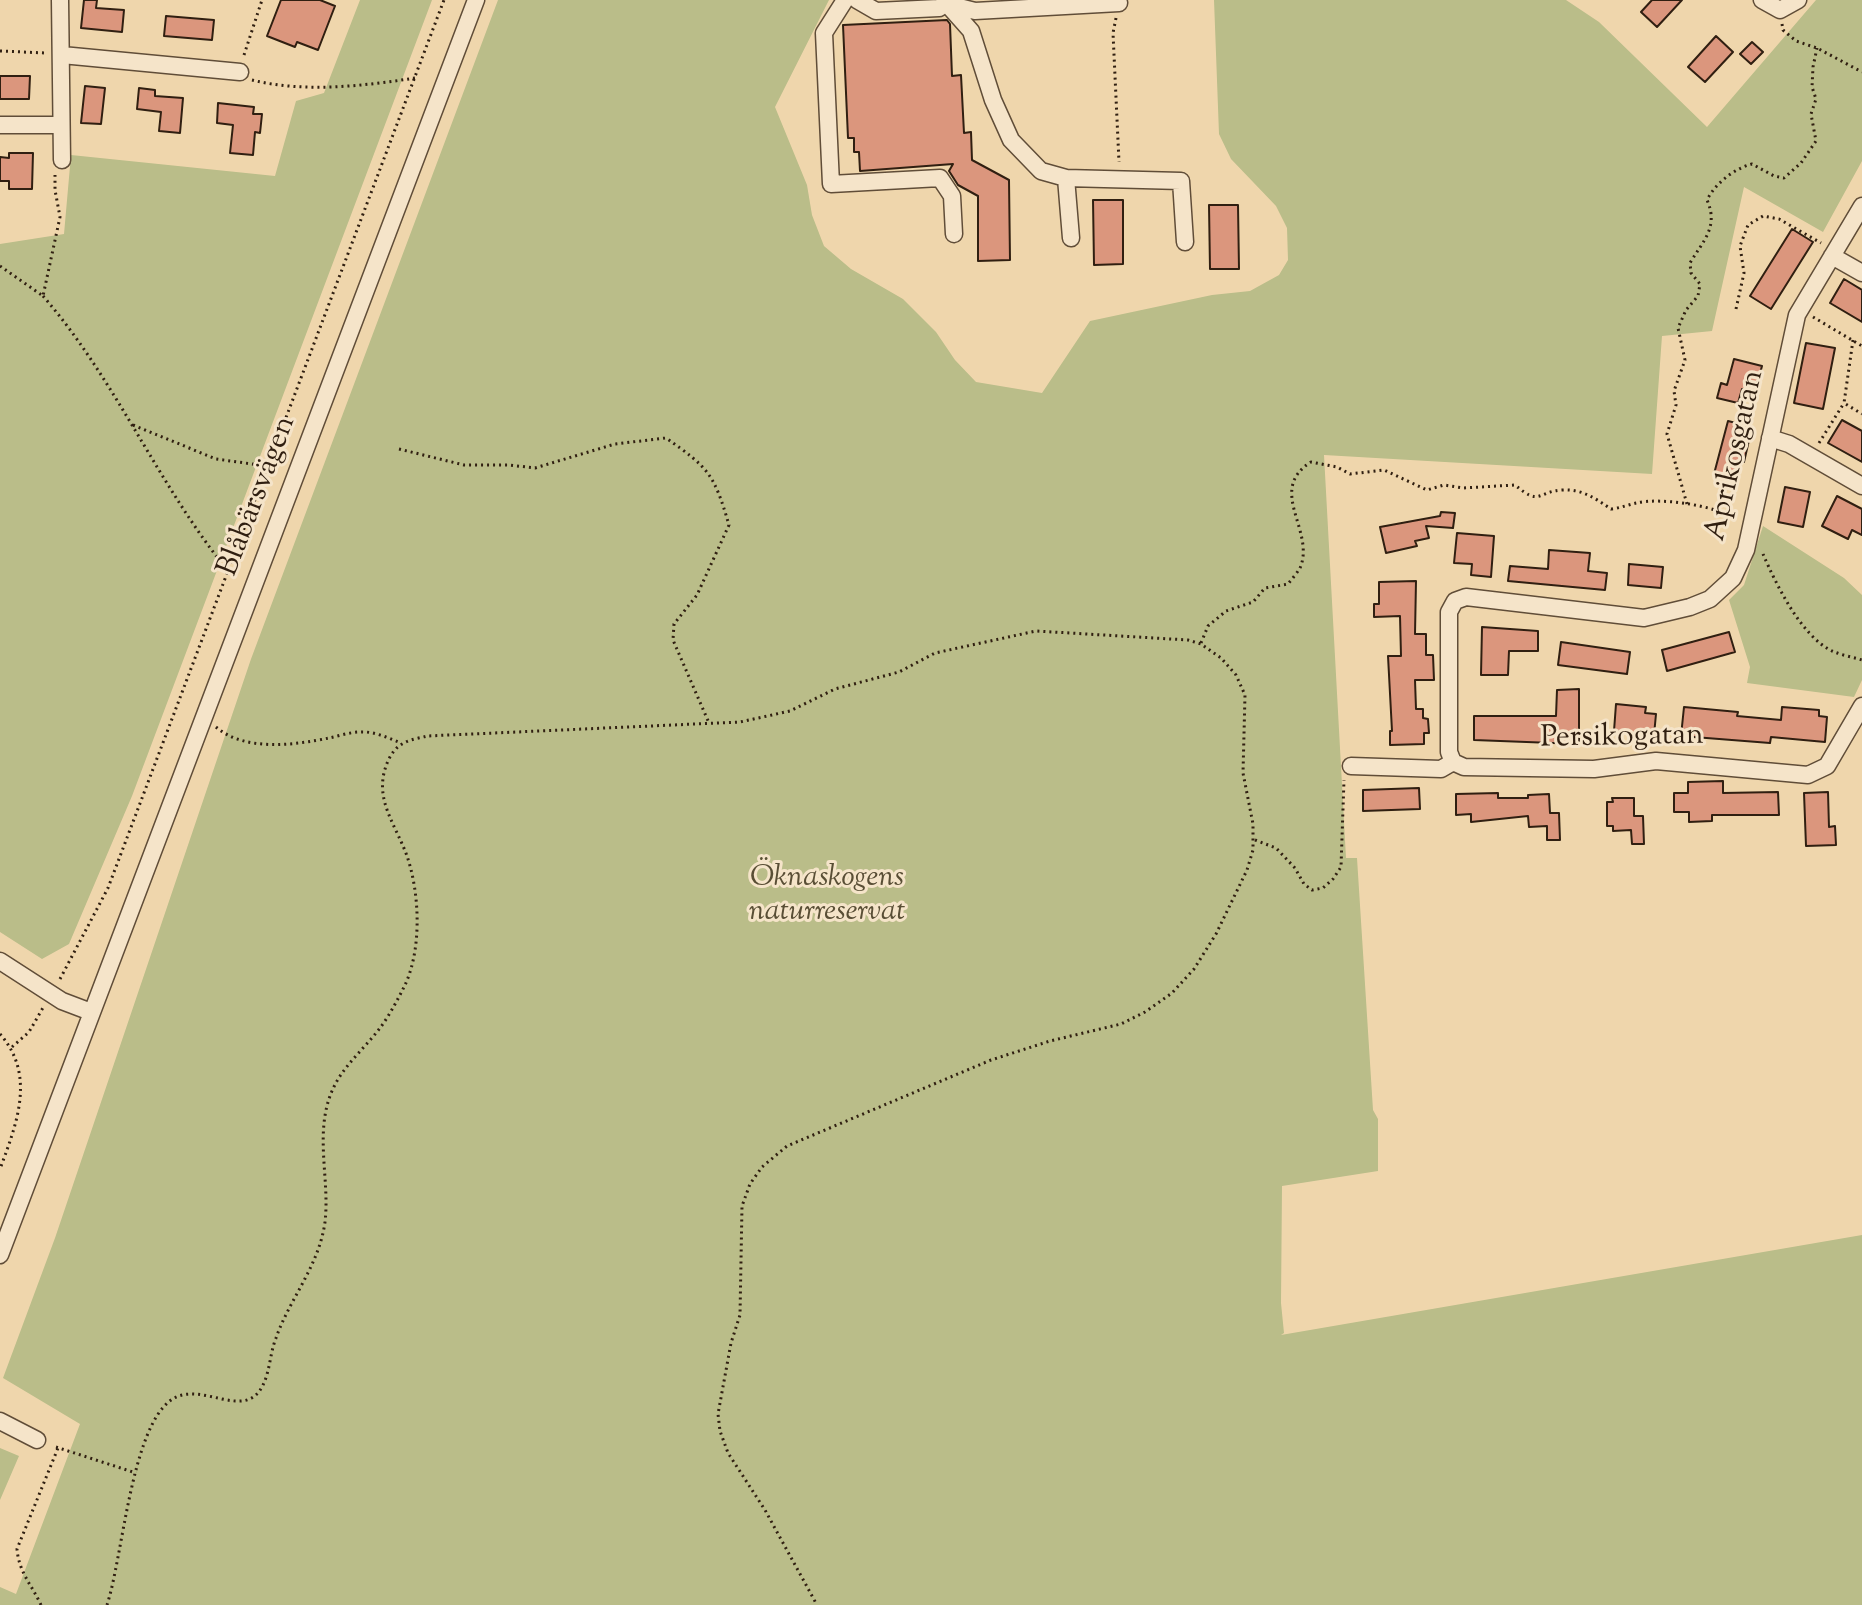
<!DOCTYPE html>
<meta charset="utf-8">
<style>
body{margin:0}
canvas{display:block;background:#efd6ac}
</style>
<canvas width="1862" height="1605"></canvas>
<script>
const g = document.querySelector('canvas').getContext('2d');
g.lineJoin = 'round';
function paint(path, color) { g.fillStyle = color; g.fill(path, 'evenodd'); }
function strokePath(path, color, width, dash) { g.strokeStyle = color; g.lineWidth = width; g.lineCap = dash ? 'butt' : 'round'; g.setLineDash(dash || []); g.stroke(path); }
function label(font, color, halo, rows, align = 'center') {
  g.font = font + ' "Sorts Mill Goudy",serif'; g.lineWidth = 6; g.setLineDash([]); g.textBaseline = 'middle'; g.strokeStyle = halo; g.fillStyle = color; for (const [text, x, y, turn = 0] of rows) {
    g.save(); g.translate(x, y); g.rotate((+turn || 0) * Math.PI / 180); g.textAlign = isNaN(turn) ? turn : align; if (halo) g.strokeText(text, 0, 0); g.fillText(text, 0, 0); g.restore();
  }
}
const green = new Path2D(`
 M 360,0 L 432,0 L 132,796 L 69,944 L 42,959 L 0,932 L 0,244 L 64,234 L 71,155 L 275,176 L 296,101 L 324,93 Z
 M 498,0 L 829,0 L 775,107 L 807,185 L 812,215 L 824,246 L 851,269 L 903,299 L 936,332 L 955,360 L 976,382 L 1042,393 L 1090,321 L 1212,295 L 1250,291 L 1279,275 L 1288,260 L 1287,228 L 1276,206 L 1231,159 L 1219,134 L 1214,0 L 1566,0 L 1599,22 L 1707,127 L 1816,0 L 1862,0 L 1862,161 L 1823,232 L 1744,187 L 1712,331 L 1662,336 L 1652,474 L 1324,455 L 1346,858 L 1357,858 L 1373,1110 L 1378,1119 L 1378,1171 L 1282,1186 L 1281,1303 L 1284,1333 L 1281,1335 L 1862,1235 L 1862,1605 L 0,1605 L 0,1587 L 16,1594 L 80,1424 L 3,1378 L 55,1238 L 251,659 Z
 M 1763,526 L 1844,578 L 1862,595 L 1862,680 L 1854,697 L 1747,683 L 1750,667 L 1729,600 L 1744,585 Z
 M 0,1448 L 19,1456 L 0,1500 Z`);
const building = new Path2D(`
 M 84,0 L 97,0 L 96,8 L 124,10 L 122,32 L 81,28 Z
 M 281,0 L 320,0 L 335,6 L 318,50 L 297,42 L 295,47 L 267,36 Z
 M 1652,0 L 1682,0 L 1657,27 L 1641,12 Z
 M 166,16 L 214,20 L 212,40 L 164,36 Z
 M 947,20 L 950,24 L 952,76 L 961,75 L 964,133 L 971,132 L 972,160 L 1009,180 L 1010,260 L 978,261 L 978,196 L 958,185 L 949,171 L 953,164 L 860,171 L 859,152 L 854,152 L 854,138 L 848,138 L 843,25 Z
 M 1716,36 L 1733,52 L 1705,82 L 1688,67 Z
 M 1752,42 L 1763,52 L 1751,64 L 1740,54 Z
 M 0,76 L 30,76 L 29,99 L 0,99 Z
 M 85,86 L 105,88 L 101,124 L 81,123 Z
 M 139,88 L 155,90 L 155,96 L 183,98 L 180,133 L 159,131 L 161,112 L 137,109 Z
 M 218,103 L 254,107 L 253,114 L 262,114 L 260,133 L 255,132 L 253,155 L 230,153 L 233,125 L 217,123 Z
 M 9,153 L 33,153 L 32,189 L 9,189 L 9,181 L 0,181 L 0,157 L 9,158 Z
 M 1093,200 L 1123,200 L 1123,264 L 1094,265 Z
 M 1209,205 L 1238,205 L 1239,269 L 1210,269 Z
 M 1792,229 L 1813,242 L 1771,309 L 1750,296 Z
 M 1844,279 L 1862,290 L 1862,322 L 1830,303 Z
 M 1806,343 L 1835,348 L 1823,409 L 1794,403 Z
 M 1734,359 L 1762,366 L 1755,392 L 1742,389 L 1738,403 L 1717,398 L 1721,383 L 1727,385 Z
 M 1842,420 L 1862,431 L 1862,462 L 1828,443 Z
 M 1728,421 L 1752,427 L 1744,462 L 1741,462 L 1737,479 L 1714,474 Z
 M 1785,487 L 1810,492 L 1803,527 L 1778,522 Z
 M 1837,496 L 1862,509 L 1862,535 L 1852,530 L 1848,539 L 1822,526 Z
 M 1441,512 L 1455,513 L 1453,528 L 1426,526 L 1429,538 L 1415,541 L 1417,546 L 1386,553 L 1380,527 L 1440,516 Z
 M 1457,533 L 1494,536 L 1491,577 L 1471,575 L 1472,564 L 1454,563 Z
 M 1549,550 L 1590,553 L 1588,571 L 1607,573 L 1605,590 L 1508,581 L 1510,566 L 1548,569 Z
 M 1629,564 L 1663,567 L 1661,588 L 1628,585 Z
 M 1416,581 L 1415,634 L 1426,634 L 1426,655 L 1433,655 L 1434,680 L 1415,680 L 1416,709 L 1423,709 L 1423,718 L 1428,719 L 1429,733 L 1424,733 L 1424,744 L 1390,745 L 1390,731 L 1392,731 L 1388,656 L 1401,656 L 1400,616 L 1374,617 L 1374,604 L 1379,604 L 1379,582 Z
 M 1482,627 L 1538,631 L 1538,651 L 1509,651 L 1508,675 L 1481,675 Z
 M 1729,632 L 1735,652 L 1667,671 L 1662,650 Z
 M 1561,642 L 1630,652 L 1627,674 L 1558,665 Z
 M 1579,689 L 1579,744 L 1474,740 L 1474,716 L 1556,716 L 1557,690 Z
 M 1616,704 L 1646,707 L 1645,713 L 1656,714 L 1654,735 L 1614,731 Z
 M 1684,707 L 1738,712 L 1737,716 L 1781,720 L 1782,707 L 1819,710 L 1819,716 L 1827,717 L 1825,742 L 1771,737 L 1770,743 L 1681,736 Z
 M 1723,781 L 1723,793 L 1778,792 L 1779,815 L 1712,815 L 1712,821 L 1689,822 L 1689,812 L 1674,812 L 1674,793 L 1688,793 L 1688,782 Z
 M 1419,788 L 1420,809 L 1363,811 L 1363,790 Z
 M 1828,792 L 1829,827 L 1835,826 L 1836,845 L 1806,846 L 1804,793 Z
 M 1498,793 L 1498,798 L 1528,798 L 1528,795 L 1549,794 L 1550,813 L 1559,813 L 1560,840 L 1547,840 L 1547,826 L 1529,827 L 1528,816 L 1471,822 L 1471,814 L 1456,815 L 1456,794 Z
 M 1612,798 L 1634,798 L 1634,816 L 1643,816 L 1644,844 L 1632,844 L 1631,830 L 1613,831 L 1613,826 L 1607,826 L 1607,802 L 1613,802 Z`);
const path = new Path2D(`
 M 1116,18 L 1113,33 L 1119,162
 M 1782,24 L 1783,30 L 1796,41 L 1817,48 L 1862,72
 M 0,51 L 46,53
 M 244,55 L 262,0
 M 252,80 C 304,93 363,86 415,78
 M 0,266 L 43,296 L 60,217 L 55,190 L 55,175
 M 43,296 C 116,380 158,485 228,571
 M 1736,309 L 1744,273 L 1740,246 L 1748,225 L 1763,216 L 1779,219 L 1821,243
 M 1813,317 L 1862,346
 M 1853,340 L 1844,403 L 1862,414
 M 133,425 L 216,459 L 267,466
 M 1819,443 L 1844,403
 M 399,449 L 464,465 L 509,465 L 535,468 L 615,444 L 666,438 C 709,468 714,474 729,525 L 697,595 L 674,624 L 673,640 L 709,723
 M 1687,504 L 1667,434 L 1676,405 L 1674,391 L 1685,360 L 1678,328 L 1686,310 L 1698,296 L 1700,284 L 1691,273 L 1690,263 C 1703,241 1719,227 1707,200 C 1715,184 1733,169 1752,164 L 1774,176 L 1784,178 L 1801,163 L 1816,141 L 1811,114 L 1816,99 L 1812,87 L 1813,67 L 1817,48
 M 1763,554 C 1776,584 1801,636 1832,651 C 1841,655 1852,657 1862,660
 M 1201,643 L 1208,626 L 1226,611 L 1253,602 L 1265,588 L 1288,584 C 1292,579 1297,573 1300,568 C 1316,531 1266,490 1311,462 L 1337,467 L 1350,474 L 1384,470 L 1427,490 L 1444,485 L 1463,488 L 1515,485 C 1541,507 1537,491 1563,490 C 1583,489 1596,499 1611,509 C 1620,508 1628,505 1636,503 C 1663,497 1715,506 1737,519
 M 216,727 C 245,752 295,745 329,738 C 339,736 350,732 360,732 C 374,731 388,738 401,743
 M 1255,840 L 1276,848 L 1295,868 L 1304,884 L 1312,890 L 1323,888 L 1333,879 L 1341,867 L 1344,780
 M 60,979 L 108,888 L 444,0
 M 0,1034 C 36,1075 17,1123 0,1169
 M 12,1047 L 29,1032 L 44,1006
 M 56,1447 L 136,1473
 M 41,1605 C 32,1585 19,1573 17,1549 L 58,1448
 M 107,1605 C 123,1556 131,1429 171,1400 C 201,1379 245,1423 263,1385 C 270,1371 270,1353 276,1338 C 290,1298 319,1266 325,1222 C 330,1179 314,1133 332,1091 C 342,1067 364,1049 380,1028 C 389,1016 397,1001 404,987 C 422,951 420,894 407,856 C 396,825 374,800 386,766 C 389,757 395,747 404,743 C 411,739 420,738 427,736 L 740,722 L 790,711 L 835,689 L 899,672 L 935,653 L 1036,631 L 1188,640 L 1201,644 L 1221,658 L 1236,675 L 1245,695 L 1243,773 L 1253,824 L 1253,850 L 1247,870 L 1216,934 L 1194,969 L 1172,993 L 1145,1012 L 1121,1024 L 1050,1041 L 991,1060 L 787,1146 L 762,1167 L 750,1184 L 742,1206 L 740,1315 L 731,1343 L 718,1414 L 720,1431 L 728,1453 L 765,1510 L 817,1605`);
const minor = new Path2D(`
 M 60,0 L 62,160
 M 845,0 L 824,33 L 831,184 L 940,178 L 952,196 L 954,234
 M 857,0 L 876,11 L 939,8 L 951,0
 M 1762,0 L 1780,10 L 1798,0
 M 947,4 L 971,31 L 993,100 L 1011,140 L 1041,171 L 1066,178 L 1181,181 L 1185,242
 M 947,4 L 975,11 L 1119,3
 M 62,55 L 240,72
 M 0,125 L 61,125
 M 1066,178 L 1071,238
 M 1862,206 L 1797,315 L 1746,550 L 1733,578 L 1710,599 L 1690,607 L 1644,618 L 1466,597 L 1455,601 L 1449,612 L 1449,752 L 1453,762 L 1464,767 L 1594,769 L 1656,761 L 1808,775 L 1827,766 L 1862,706
 M 1832,256 L 1862,273
 M 1770,438 L 1789,444 L 1862,486
 M 1351,766 L 1441,769 L 1453,762
 M 0,961 L 62,1001 L 91,1012
 M 0,1255 L 476,0
 M 0,1421 L 37,1440`);
const streetNames = [
 ["Aprikosgatan",1737,456,-77],
 ["Blåbärsvägen",259,497,-69],
 ["Persikogatan",1622,739,-1]
];
const parkNames = [
 ["Öknaskogens",827,880],
 ["naturreservat",827,914]
];
paint(green, '#babd89');
paint(building, '#db967d');
strokePath(building, '#301f11', 2);
strokePath(minor, '#604d38', 19);
strokePath(path, '#301f11', 3, [2, 4]);
strokePath(minor, '#f5e4c9', 16);
label('30px', '#301f11', '#f5e4c9', streetNames);
label('italic 30px', '#594e35', '#f5e4c9', parkNames);
</script>
